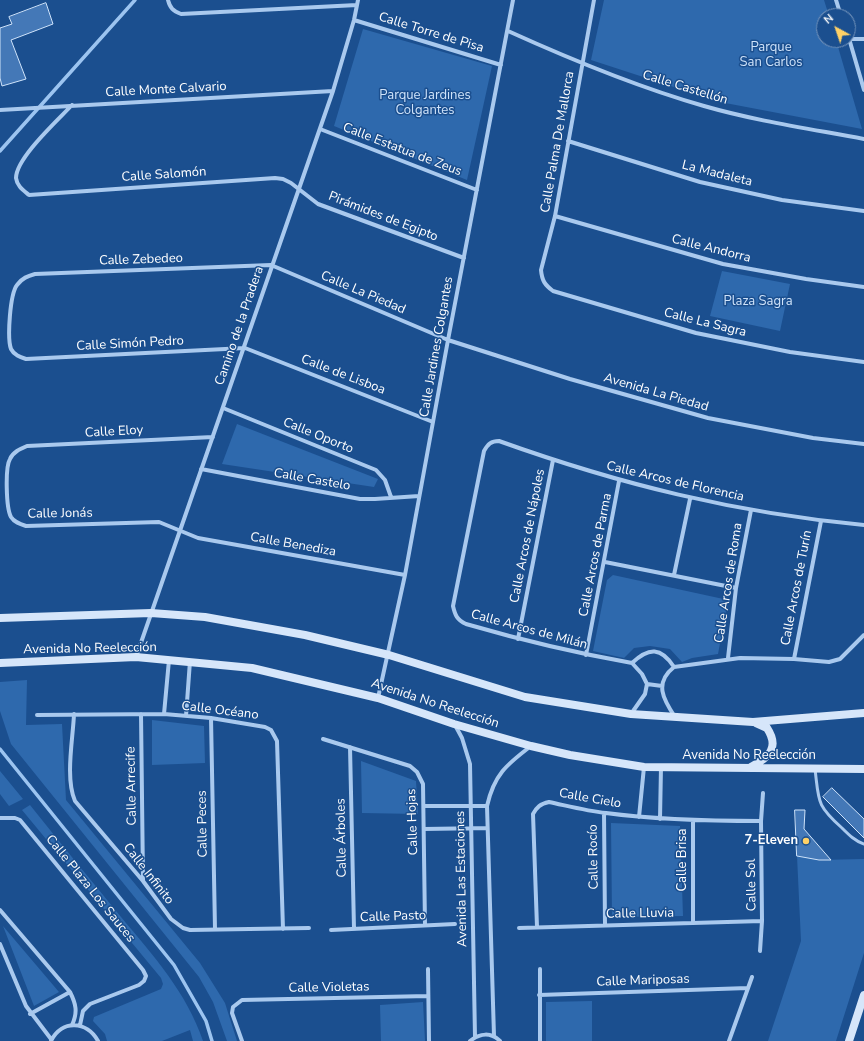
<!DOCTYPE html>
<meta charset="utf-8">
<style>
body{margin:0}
#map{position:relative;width:864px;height:1041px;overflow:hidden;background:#1b4f8f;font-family:"Nunito Sans",sans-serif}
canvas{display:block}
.north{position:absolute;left:816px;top:8px;width:40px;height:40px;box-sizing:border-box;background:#1b4f8f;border:1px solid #7695bc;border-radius:50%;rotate:320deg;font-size:11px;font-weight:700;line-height:16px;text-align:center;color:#fff}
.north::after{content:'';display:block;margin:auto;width:14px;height:18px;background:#ffd166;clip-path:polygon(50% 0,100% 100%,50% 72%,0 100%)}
</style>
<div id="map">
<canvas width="864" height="1041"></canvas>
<div class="north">N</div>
</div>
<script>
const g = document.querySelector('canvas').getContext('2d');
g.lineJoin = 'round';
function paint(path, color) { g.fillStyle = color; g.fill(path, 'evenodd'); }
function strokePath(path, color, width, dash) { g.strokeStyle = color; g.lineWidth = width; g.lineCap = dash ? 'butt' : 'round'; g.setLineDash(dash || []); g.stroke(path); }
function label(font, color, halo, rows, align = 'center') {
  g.font = font + ' "Nunito Sans",sans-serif'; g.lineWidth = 3; g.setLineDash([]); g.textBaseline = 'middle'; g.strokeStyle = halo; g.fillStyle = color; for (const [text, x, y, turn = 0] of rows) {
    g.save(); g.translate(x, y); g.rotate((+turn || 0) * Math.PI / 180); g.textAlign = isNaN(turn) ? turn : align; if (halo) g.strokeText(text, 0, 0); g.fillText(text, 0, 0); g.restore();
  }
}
const green = new Path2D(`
 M 604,0 L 824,0 L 829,16 L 824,16 L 824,40 L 836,40 L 862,129 L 720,102 L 591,60 Z
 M 363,29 L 492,66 L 467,180 L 334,126 Z
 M 722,271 L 790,284 L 780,331 L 710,316 Z
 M 237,424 L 378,479 L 374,487 L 222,464 Z
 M 613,575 L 728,600 L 718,654 L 692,658 L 682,662 L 670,649 L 650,646 L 634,648 L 624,658 L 593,651 L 607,580 Z
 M 27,680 L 26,725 L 62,724 L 66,800 L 200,963 L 225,1003 L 237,1041 L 227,1041 L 213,1002 L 199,977 L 11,744 L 0,711 L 0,682 Z
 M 152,720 L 204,726 L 205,763 L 152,765 Z
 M 361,761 L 416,781 L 418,814 L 362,813 Z
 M 0,771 L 23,799 L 9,806 L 0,794 Z
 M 30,805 C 60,843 91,880 121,917 C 153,955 187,993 203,1041 L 193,1041 L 190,1030 L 162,1041 L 107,1041 L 105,1034 L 93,1021 L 94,1017 L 161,989 L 163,984 L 161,978 L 22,810 Z
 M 611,823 L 680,826 L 683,916 L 612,917 Z
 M 797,856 L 819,860 L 864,859 L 864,953 L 836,1041 L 768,1041 L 801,941 Z
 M 3,926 L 59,992 L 34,1006 Z
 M 592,1001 L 592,1041 L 546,1041 L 546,1002 Z
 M 423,1002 L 425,1041 L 381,1041 L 380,1005 Z`);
const stream = new Path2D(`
 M 0,151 L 135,0
 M 0,749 L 174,965 L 206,1021 L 212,1041`);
const building = new Path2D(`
 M 46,3 L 53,24 L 11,40 L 26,79 L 2,86 L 0,78 L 0,28 L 12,24 L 9,17 Z
 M 832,788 L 864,819 L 864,838 L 823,797 Z
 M 795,810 L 805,810 L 804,829 L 831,860 L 819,860 L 797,856 Z`);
const service = new Path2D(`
 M 815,769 C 819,801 816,805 842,828 C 849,835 855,841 864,844`);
const minor = new Path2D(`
 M 168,0 C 170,8 173,11 181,14 L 357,5
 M 594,0 L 555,216 L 541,270 C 542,281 545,285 553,291 L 696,333 L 790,352 L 864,362
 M 836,0 L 841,16
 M 354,20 L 501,65
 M 508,31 C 572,60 637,87 704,106 C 756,121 811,129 864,139
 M 848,35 L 864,90
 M 849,39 L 864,39
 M 72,105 C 58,120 16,158 16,178 C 17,186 23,190 29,195 L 275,178 L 283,179 L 291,183 L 318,204 L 464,258
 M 0,110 L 333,91
 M 320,129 L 477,190
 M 568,141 L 700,182 L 782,200 L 864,211
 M 555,216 L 723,264 L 806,279 L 864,287
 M 223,408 L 376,470 L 385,480 L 391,497
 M 433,422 L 245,348 L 26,359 C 20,357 14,355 11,349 C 7,338 10,294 17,285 C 22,278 28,276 35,274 L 271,265 L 448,340 L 570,379 L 708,418 L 813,438 L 864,444
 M 213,437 L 27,446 C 20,449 13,452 10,459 C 5,467 6,508 11,517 C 14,522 20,524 26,526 L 159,522 L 198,538 L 405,575
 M 201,469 L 360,499 L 375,499 L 419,496
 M 605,562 L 736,588
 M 674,575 L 690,499
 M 518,639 L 553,460
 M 586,655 L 619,481
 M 136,657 L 333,91 L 354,20 L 358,0
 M 728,658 L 736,588 L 751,510
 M 794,659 L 821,521
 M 632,663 C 576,653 521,640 466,624 C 457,620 455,615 453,606 L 484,451 C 488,444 491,441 499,441 C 619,484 736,513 864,525
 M 632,663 C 649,647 661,647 674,667
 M 647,684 L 662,686
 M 378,698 L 405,575 L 448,340 L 513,0
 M 74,714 C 73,739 65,778 75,801 L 143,881 L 171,919 L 183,928 L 190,930 L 309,928
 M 141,714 L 143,880
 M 164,714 L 169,660
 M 631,714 L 645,694 L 647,684 L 642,674 L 632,663
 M 37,715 L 164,714 L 211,718 L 265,727 L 271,730 L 277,741 L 283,929
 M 186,716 L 190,661
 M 675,717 C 663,699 654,683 674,667 L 740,658 L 794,659 L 829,662 L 840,659 L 864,635
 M 211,718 L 215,929
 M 455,725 L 462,738 L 470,764 L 475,1037
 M 323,739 L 410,766 L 417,772 L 423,784 L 425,925
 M 350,747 L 354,929
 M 424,806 L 487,806
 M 604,813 L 605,925
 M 639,817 L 644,767
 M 0,818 L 15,818 L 20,820 L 143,970 L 146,976 L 144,981 L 139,985 L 90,1004 L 83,1011 L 80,1025
 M 660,819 L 661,767
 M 693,821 L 693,923
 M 424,829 L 487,828
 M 0,910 L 70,992 C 76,1004 78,1012 72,1025
 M 537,927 L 533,814 C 537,807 540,804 549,802 C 568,806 587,811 606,813 C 658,820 709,821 761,821
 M 519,928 L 762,921
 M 331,930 L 455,924
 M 0,944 L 26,1006 L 51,1039
 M 760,951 L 762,921 L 761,821 L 763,793
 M 428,969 L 429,1041
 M 540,969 L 540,1041
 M 539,995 L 748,988
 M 30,1014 L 70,992
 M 494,1036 L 487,806 C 494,775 506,765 531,746
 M 51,1041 C 62,1019 87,1021 98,1041
 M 242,1041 L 232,1013 L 233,1007 L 242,1000 L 428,996
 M 470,1041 C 480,1033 491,1032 500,1041
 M 729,1041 L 752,977`);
const secondary = new Path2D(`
 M 0,618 L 151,613 L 205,617 L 305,635 L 389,655 L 525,697 L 631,714 L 753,722 L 864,713
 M 0,663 L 136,657 L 252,668 L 378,698 L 454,724 L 531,746 L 570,755 L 644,767 L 864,769
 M 751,767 C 769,757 780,748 767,728 L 756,723
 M 849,1041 L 864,995`);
const markers = [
 [806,841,4,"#ffd166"]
];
const streetNames = [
 ["Calle Torre de Pisa",431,33,17],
 ["Calle Castellón",685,88,17],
 ["Calle Monte Calvario",166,90,-3],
 ["Calle Palma De Mallorca",558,142,-80],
 ["Calle Estatua de Zeus",402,150,21],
 ["La Madaleta",717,174,14],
 ["Calle Salomón",164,175,-4],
 ["Pirámides de Egipto",383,217,21],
 ["Calle Andorra",711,249,14],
 ["Calle Zebedeo",141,260,-2],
 ["Calle La Piedad",363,293,23],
 ["Calle La Sagra",705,323,14],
 ["Camino de la Pradera",240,326,-71],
 ["Calle Simón Pedro",130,344,-3],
 ["Calle Jardines Colgantes",437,347,-80],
 ["Calle de Lisboa",343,375,21],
 ["Avenida La Piedad",656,393,16],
 ["Calle Eloy",114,432,-3],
 ["Calle Oporto",318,436,22],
 ["Calle Castelo",312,480,10],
 ["Calle Arcos de Florencia",675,482,13],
 ["Calle Jonás",60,514,-1],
 ["Calle Arcos de Nápoles",528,536,-79],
 ["Calle Benediza",293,545,10],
 ["Calle Arcos de Parma",596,555,-79],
 ["Calle Arcos de Roma",729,583,-81],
 ["Calle Arcos de Turín",797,588,-79],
 ["Calle Arcos de Milán",529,630,15],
 ["Avenida No Reelección",90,649,-1],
 ["Avenida No Reelección",435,704,18],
 ["Calle Océano",220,711,7],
 ["Avenida No Reelección",749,756],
 ["Calle Arrecife",132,786,-91],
 ["Calle Cielo",590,799,10],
 ["Calle Hojas",413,822,-92],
 ["Calle Peces",203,824,-91],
 ["Calle Árboles",342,838,-91],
 ["Calle Rocío",594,857,-91],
 ["Calle Brisa",683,860,-90],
 ["Calle Infinito",148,874,52],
 ["Avenida Las Estaciones",462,879,-91],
 ["Calle Sol",752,885,-91],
 ["Calle Plaza Los Sauces",90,889,51],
 ["Calle Lluvia",640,914,-1],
 ["Calle Pasto",393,917,-2],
 ["Calle Mariposas",643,981,-2],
 ["Calle Violetas",329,988,-1]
];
const parkNames = [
 ["Parque",771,48],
 ["San Carlos",771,63],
 ["Parque Jardines",425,96],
 ["Colgantes",425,111],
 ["Plaza Sagra",758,302]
];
const poiNames = [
 ["7-Eleven",798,841]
];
paint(green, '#2e69ad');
strokePath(stream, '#9cc4f0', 3.5);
paint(building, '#4478b7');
strokePath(building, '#cfe3fa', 1);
strokePath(service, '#a9c9ee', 3);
strokePath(minor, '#a9c9ee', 4);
strokePath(secondary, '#d6e6fa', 8);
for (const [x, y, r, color] of markers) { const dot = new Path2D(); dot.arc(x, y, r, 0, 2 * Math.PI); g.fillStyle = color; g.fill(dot); strokePath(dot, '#1b4f8f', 1.5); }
label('13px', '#fff', '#1b4f8f', streetNames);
label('13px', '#cfe3fa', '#1b4f8f', parkNames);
label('bold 13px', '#fff', '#1b4f8f', poiNames, 'right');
</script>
